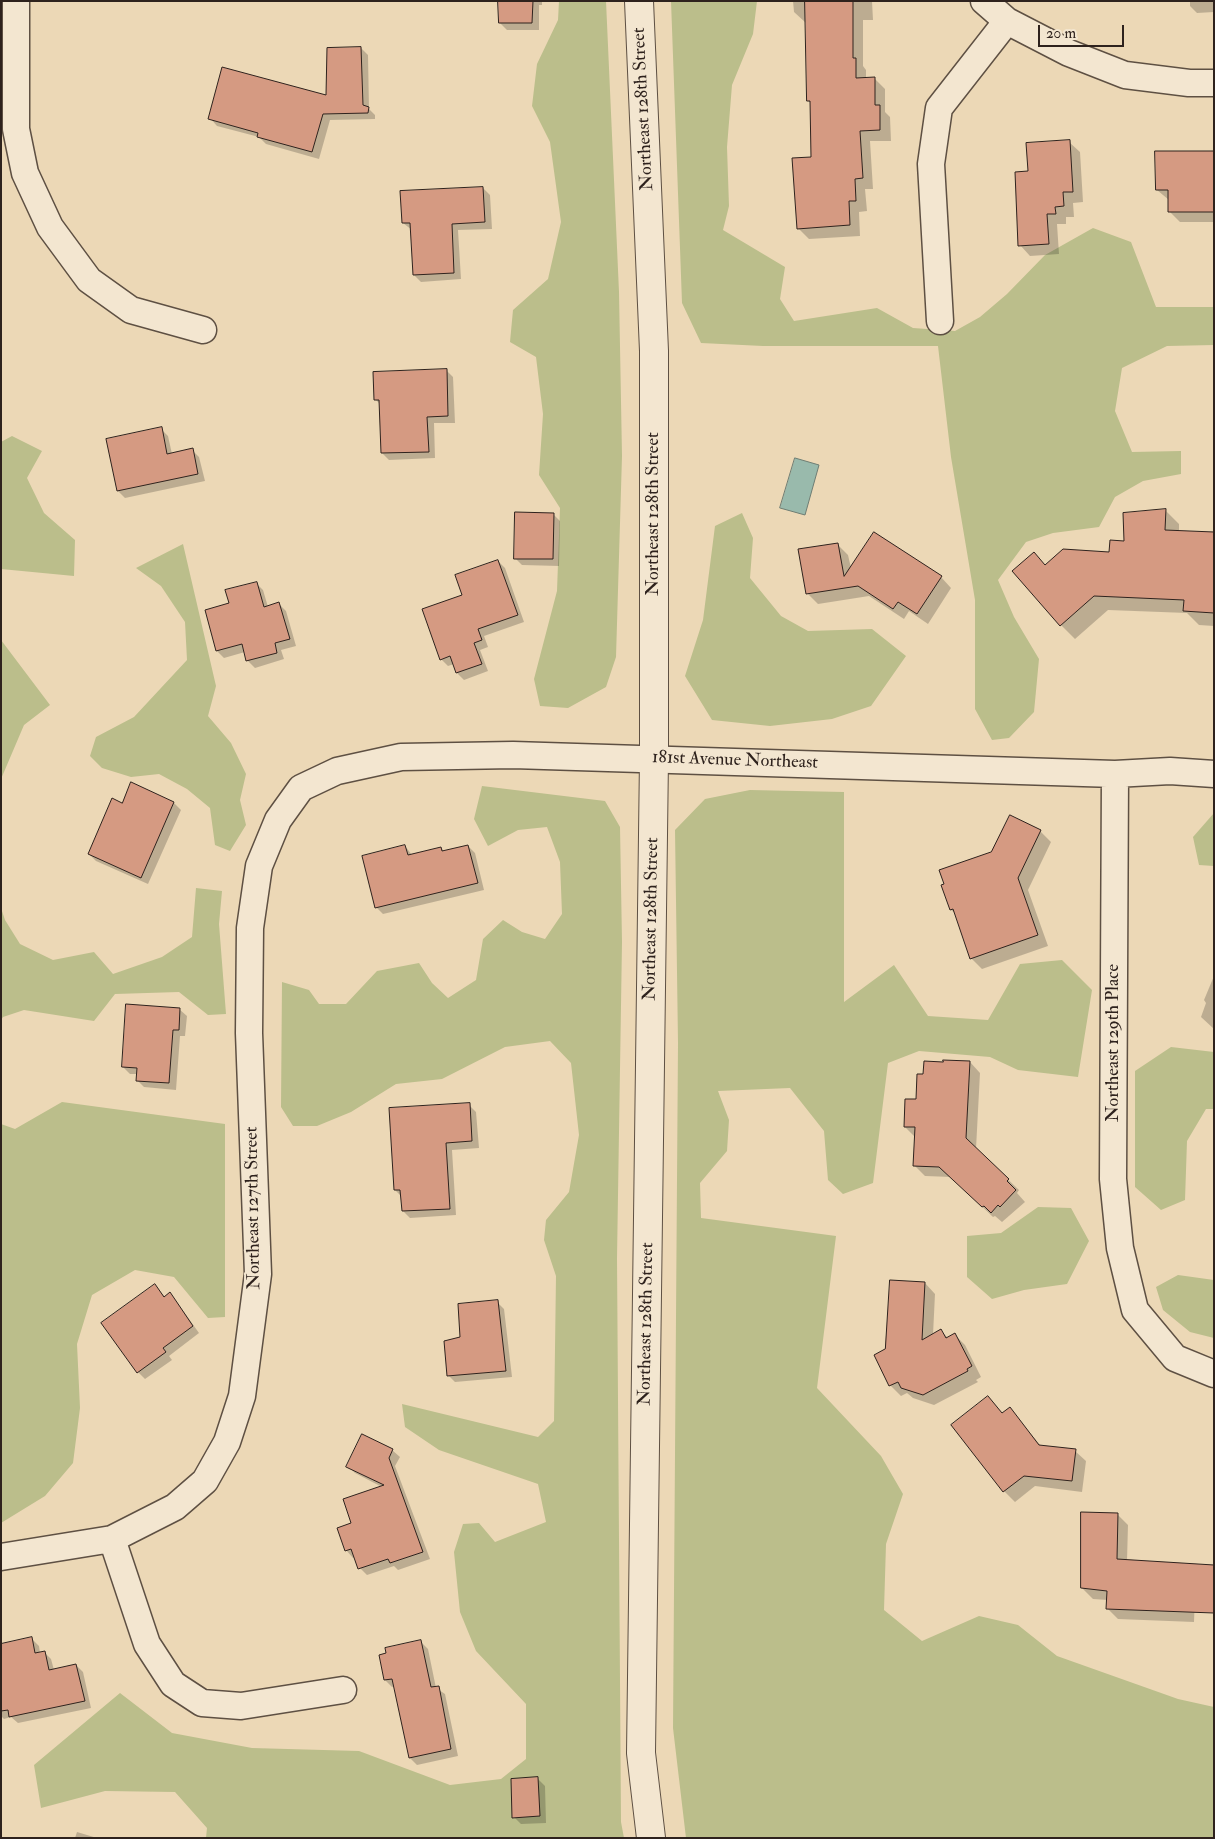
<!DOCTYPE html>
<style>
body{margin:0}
#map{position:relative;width:1215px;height:1839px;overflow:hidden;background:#ecd8b6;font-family:"IM FELL Double Pica",serif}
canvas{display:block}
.frame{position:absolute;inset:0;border:2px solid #2e221d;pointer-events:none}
.scale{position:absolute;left:1038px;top:25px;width:86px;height:22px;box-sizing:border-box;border:2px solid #2e221d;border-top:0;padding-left:6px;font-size:15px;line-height:18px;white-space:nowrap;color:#2e221d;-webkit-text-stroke:4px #f3e6d0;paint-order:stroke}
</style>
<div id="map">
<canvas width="1215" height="1839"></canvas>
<div class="frame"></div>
<div class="scale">20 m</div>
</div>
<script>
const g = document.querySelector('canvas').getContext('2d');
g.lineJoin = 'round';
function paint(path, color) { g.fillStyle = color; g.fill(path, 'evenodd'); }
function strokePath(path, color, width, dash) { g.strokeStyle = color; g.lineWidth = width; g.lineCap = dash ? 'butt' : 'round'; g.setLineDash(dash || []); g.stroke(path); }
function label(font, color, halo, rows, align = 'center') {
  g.font = font + ' "IM FELL Double Pica",serif'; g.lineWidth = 4; g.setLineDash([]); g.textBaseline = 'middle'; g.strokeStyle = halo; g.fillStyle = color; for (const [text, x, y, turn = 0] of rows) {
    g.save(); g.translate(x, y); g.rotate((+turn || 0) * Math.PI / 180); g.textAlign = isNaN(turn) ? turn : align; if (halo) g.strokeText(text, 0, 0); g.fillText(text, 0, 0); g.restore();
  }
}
const green = new Path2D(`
 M 559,1 L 606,1 L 619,292 L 622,456 L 616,657 L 606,687 L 568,708 L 540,706 L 534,679 L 557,591 L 560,508 L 539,475 L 543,414 L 536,357 L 510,342 L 513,310 L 548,279 L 561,222 L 550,142 L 532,106 L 537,64 L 558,20 Z
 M 671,1 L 757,1 L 753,34 L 732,85 L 727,147 L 729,206 L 723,230 L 785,267 L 780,299 L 794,321 L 877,308 L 913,328 L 955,331 L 980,317 L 1007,294 L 1045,255 L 1093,228 L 1131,242 L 1156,307 L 1214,307 L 1214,345 L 1167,346 L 1122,368 L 1115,411 L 1132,452 L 1181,451 L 1181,474 L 1143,481 L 1115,497 L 1099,527 L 1053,533 L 1026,542 L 998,580 L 1014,617 L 1039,659 L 1034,712 L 1009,738 L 992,740 L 975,709 L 975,600 L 951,457 L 938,346 L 763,346 L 701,343 L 682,303 Z
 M 12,436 L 42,451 L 27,478 L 44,513 L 75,540 L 74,576 L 1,569 L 1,442 Z
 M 742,513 L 753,538 L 750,578 L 781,616 L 808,631 L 872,629 L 906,656 L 871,706 L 832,719 L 770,726 L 712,720 L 685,676 L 703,620 L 715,526 Z
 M 183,544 L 216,686 L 208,716 L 231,743 L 246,774 L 240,800 L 246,825 L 230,851 L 215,845 L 210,808 L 187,789 L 159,774 L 131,777 L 102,768 L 90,756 L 96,737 L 134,717 L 187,660 L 185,622 L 161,586 L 136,568 Z
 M 1,640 L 50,705 L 24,725 L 1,779 Z
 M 482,786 L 605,801 L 620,827 L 622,942 L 617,1258 L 621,1822 L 624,1838 L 206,1838 L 207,1828 L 175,1792 L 105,1791 L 41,1808 L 34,1765 L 120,1693 L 172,1733 L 252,1748 L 359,1751 L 450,1785 L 501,1779 L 526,1759 L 526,1704 L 476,1651 L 460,1612 L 454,1552 L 463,1524 L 479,1523 L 495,1542 L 546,1522 L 538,1484 L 439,1450 L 405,1427 L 402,1404 L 538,1437 L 554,1421 L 556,1276 L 544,1240 L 546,1220 L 569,1192 L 579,1135 L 571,1063 L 550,1041 L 505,1047 L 442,1079 L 396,1084 L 351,1112 L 317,1126 L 293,1126 L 281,1107 L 282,982 L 309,990 L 319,1004 L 346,1004 L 377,971 L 419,963 L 432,983 L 448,998 L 476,980 L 483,939 L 503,920 L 522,932 L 545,939 L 562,914 L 560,862 L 547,827 L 518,830 L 488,846 L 474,819 Z
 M 750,790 L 844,792 L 844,1002 L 894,965 L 928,1016 L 988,1020 L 1020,964 L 1062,960 L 1092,990 L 1078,1077 L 1018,1070 L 990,1057 L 919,1051 L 888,1063 L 873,1183 L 843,1194 L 828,1180 L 824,1131 L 790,1088 L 718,1091 L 729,1120 L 727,1151 L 700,1183 L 701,1218 L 836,1236 L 817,1388 L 881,1456 L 903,1494 L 886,1544 L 884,1610 L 922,1641 L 979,1616 L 1018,1625 L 1057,1656 L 1178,1699 L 1214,1707 L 1214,1838 L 686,1838 L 673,1728 L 678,1043 L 675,830 L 705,799 Z
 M 1214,813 L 1214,866 L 1199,865 L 1193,837 Z
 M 196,888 L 222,891 L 219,924 L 226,1014 L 208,1015 L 179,992 L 115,994 L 94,1021 L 24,1010 L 3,1017 L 1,1020 L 1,908 L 5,920 L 20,944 L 53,960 L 94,952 L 113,974 L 162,957 L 192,937 Z
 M 1171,1047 L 1214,1052 L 1214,1109 L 1206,1109 L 1187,1141 L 1185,1200 L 1161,1210 L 1135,1187 L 1135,1071 Z
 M 62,1102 L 225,1124 L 225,1317 L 208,1318 L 174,1277 L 135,1270 L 92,1295 L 77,1344 L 80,1408 L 73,1463 L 45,1496 L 1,1523 L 1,1124 L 15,1129 Z
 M 1038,1207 L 1071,1208 L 1089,1241 L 1067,1284 L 1024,1290 L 992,1299 L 967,1277 L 967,1236 L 1001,1233 Z
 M 1178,1275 L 1214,1280 L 1214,1338 L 1190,1332 L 1163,1310 L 1156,1287 Z`);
const water = new Path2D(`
 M 795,458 L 819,465 L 805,515 L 780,508 Z`);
const shadow = new Path2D(`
 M 500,1 L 542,1 L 542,5 L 539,5 L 539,30 L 507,30 L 500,23 Z
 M 793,1 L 872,1 L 873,20 L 863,20 L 863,66 L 866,70 L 866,79 L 874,78 L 885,89 L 885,112 L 890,117 L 891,141 L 870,141 L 873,189 L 865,189 L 867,211 L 859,212 L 860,236 L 809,239 L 799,229 L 813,158 L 812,104 L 808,101 L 806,23 L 794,12 Z
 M 1190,1 L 1214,1 L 1214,12 L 1197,13 L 1190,6 Z
 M 361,48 L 368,55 L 369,109 L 375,115 L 375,119 L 330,120 L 319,159 L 266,144 L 259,137 L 217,126 L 210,118 L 327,97 Z
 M 1069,142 L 1080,152 L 1083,202 L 1073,203 L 1074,217 L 1066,217 L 1066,224 L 1057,224 L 1059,254 L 1030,256 L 1020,245 L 1029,172 Z
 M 1214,152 L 1214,222 L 1180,222 L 1169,211 L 1169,200 L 1157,190 Z
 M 483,188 L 490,195 L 492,229 L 458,230 L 461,279 L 421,282 L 414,275 L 412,230 L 403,223 Z
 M 446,370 L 453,377 L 455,423 L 434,423 L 435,458 L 389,460 L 382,453 L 381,405 L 375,399 Z
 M 161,429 L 168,436 L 172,454 L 192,450 L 199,457 L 205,481 L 125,498 L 118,491 L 107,440 Z
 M 1165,510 L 1179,524 L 1179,532 L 1214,534 L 1214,626 L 1199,625 L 1187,613 L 1108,610 L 1075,639 L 1061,625 L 1034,554 L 1046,566 L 1111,553 Z
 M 553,514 L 560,521 L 559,566 L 522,565 L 515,558 Z
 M 837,544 L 848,555 L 851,568 L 941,577 L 951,588 L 928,624 L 909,611 L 904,619 L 869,596 L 818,604 L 808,594 Z
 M 498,561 L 505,568 L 524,622 L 484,636 L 488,647 L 480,650 L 488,671 L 464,680 L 457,673 L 454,664 L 448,666 L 441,659 L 463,595 Z
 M 256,583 L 263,590 L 268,607 L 279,604 L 286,611 L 296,646 L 281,650 L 284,659 L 255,668 L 248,661 L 245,652 L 224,658 L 217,651 L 231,604 Z
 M 132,784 L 174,803 L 181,810 L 148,884 L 96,861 L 89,854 L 123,804 Z
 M 1040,831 L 1051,842 L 1028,890 L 1048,946 L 982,969 L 971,958 L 956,914 L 951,910 L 945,885 L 992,853 Z
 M 405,846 L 412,855 L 441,848 L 445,852 L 468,846 L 475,853 L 484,890 L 383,914 L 376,907 Z
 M 1214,976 L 1214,1029 L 1201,1017 L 1206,1003 L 1204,1000 Z
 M 179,1009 L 187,1016 L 185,1036 L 180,1036 L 176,1090 L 144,1087 L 137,1080 L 138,1074 L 130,1074 L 123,1067 Z
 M 970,1062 L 980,1073 L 976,1149 L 1019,1190 L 1017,1193 L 1025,1202 L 1002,1222 L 995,1216 L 993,1217 L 951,1177 L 925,1176 L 914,1165 L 915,1137 L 905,1127 L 917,1101 Z
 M 469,1105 L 476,1112 L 479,1148 L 452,1150 L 456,1215 L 410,1218 L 403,1211 L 402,1197 L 395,1190 Z
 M 925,1283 L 935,1294 L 933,1335 L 941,1331 L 948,1338 L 955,1335 L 965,1345 L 981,1377 L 976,1380 L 978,1382 L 934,1405 L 913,1398 L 907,1393 L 901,1396 L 890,1385 L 886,1350 Z
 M 155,1286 L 165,1297 L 169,1294 L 176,1301 L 199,1333 L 169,1356 L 172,1360 L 145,1379 L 138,1372 Z
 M 497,1302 L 504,1309 L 512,1377 L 455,1382 L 448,1375 L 462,1338 Z
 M 988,1398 L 1003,1414 L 1010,1409 L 1041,1446 L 1075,1451 L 1086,1461 L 1082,1492 L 1035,1486 L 1015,1502 L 1004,1491 L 953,1425 Z
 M 392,1450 L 400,1457 L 395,1466 L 430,1559 L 398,1570 L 394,1566 L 367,1575 L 360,1568 L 355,1557 L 353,1558 L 346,1550 L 352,1524 L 382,1487 L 355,1473 L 348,1466 Z
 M 1117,1514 L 1128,1525 L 1127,1561 L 1195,1595 L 1194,1622 L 1118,1619 L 1107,1608 L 1108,1600 L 1093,1599 L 1082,1588 Z
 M 32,1639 L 39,1646 L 40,1653 L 44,1652 L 51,1659 L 54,1670 L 76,1665 L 83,1672 L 91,1708 L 18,1723 L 11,1717 L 4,1719 L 1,1716 L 1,1645 Z
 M 421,1642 L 428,1649 L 436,1688 L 445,1694 L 458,1756 L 417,1765 L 410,1758 L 395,1686 L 392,1687 L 385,1680 Z
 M 538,1779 L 545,1786 L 546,1823 L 521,1824 L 514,1817 Z
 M 77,1832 L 97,1838 L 75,1838 Z`);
const building = new Path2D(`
 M 498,1 L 533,1 L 532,23 L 499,23 Z
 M 805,1 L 853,1 L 853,58 L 856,58 L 856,78 L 875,77 L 875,105 L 880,105 L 880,130 L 860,131 L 863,178 L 855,179 L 856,201 L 849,201 L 850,225 L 797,229 L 792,158 L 811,157 L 810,101 L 807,101 Z
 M 361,47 L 363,105 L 369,107 L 368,113 L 323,114 L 312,152 L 257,137 L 258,133 L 208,119 L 222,67 L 326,95 L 327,48 Z
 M 1070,140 L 1073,192 L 1063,192 L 1064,206 L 1055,207 L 1056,214 L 1047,214 L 1049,244 L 1018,246 L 1015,172 L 1028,171 L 1026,143 Z
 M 1155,151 L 1214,151 L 1214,212 L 1168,212 L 1168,190 L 1156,190 Z
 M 483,187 L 485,222 L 452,224 L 454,273 L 413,275 L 410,223 L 402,223 L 400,191 Z
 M 447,369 L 448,416 L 427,417 L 429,452 L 381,453 L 379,400 L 374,400 L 373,372 Z
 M 162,427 L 167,454 L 193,448 L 198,474 L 117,491 L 106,439 Z
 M 1166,509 L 1165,530 L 1214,532 L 1214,613 L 1183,611 L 1184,600 L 1094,596 L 1060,626 L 1012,571 L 1034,552 L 1045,565 L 1063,549 L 1109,552 L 1110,540 L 1124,541 L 1123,513 Z
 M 515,512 L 554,513 L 553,559 L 514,559 Z
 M 874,532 L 942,576 L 917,614 L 898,602 L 893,609 L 858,586 L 806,594 L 798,549 L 838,543 L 844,576 Z
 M 498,560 L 518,615 L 478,629 L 482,640 L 474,643 L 482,664 L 456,673 L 450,656 L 440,660 L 422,609 L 462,595 L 455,575 Z
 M 257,582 L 264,607 L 279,602 L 290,639 L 275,643 L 277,653 L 246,661 L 242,644 L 216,651 L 205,610 L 229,603 L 225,590 Z
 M 131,782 L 174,802 L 141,878 L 88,854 L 112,798 L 122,803 Z
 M 1010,815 L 1041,830 L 1018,878 L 1038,935 L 970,959 L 953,909 L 950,910 L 941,885 L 944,884 L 939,870 L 991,852 Z
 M 405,845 L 408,855 L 441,847 L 442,851 L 468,845 L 478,883 L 375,908 L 362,856 Z
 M 126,1004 L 180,1008 L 179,1030 L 173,1030 L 169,1083 L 136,1081 L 137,1068 L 122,1067 Z
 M 943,1060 L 970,1061 L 966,1138 L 1009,1179 L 1007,1181 L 1016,1190 L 1000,1207 L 998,1205 L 991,1213 L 984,1206 L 982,1207 L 939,1167 L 913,1166 L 915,1127 L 904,1127 L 905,1099 L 916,1099 L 917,1074 L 923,1074 L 924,1061 L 943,1062 Z
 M 470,1103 L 472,1141 L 446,1143 L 450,1209 L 402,1211 L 400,1190 L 394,1190 L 389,1108 Z
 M 890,1280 L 925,1282 L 922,1340 L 941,1329 L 946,1338 L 955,1333 L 972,1366 L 967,1369 L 968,1371 L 923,1395 L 901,1388 L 898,1382 L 889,1386 L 874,1355 L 885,1349 Z
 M 155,1284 L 164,1297 L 170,1292 L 193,1326 L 163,1348 L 166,1352 L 137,1373 L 101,1323 Z
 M 498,1300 L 506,1371 L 447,1376 L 444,1341 L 460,1337 L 458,1304 Z
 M 988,1396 L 1002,1413 L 1010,1407 L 1039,1445 L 1076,1449 L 1072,1481 L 1024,1476 L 1003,1492 L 951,1425 Z
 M 362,1434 L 393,1449 L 389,1458 L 423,1552 L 390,1563 L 388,1559 L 358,1569 L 351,1549 L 345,1551 L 337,1528 L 351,1523 L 343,1499 L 384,1485 L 346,1467 Z
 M 1081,1512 L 1118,1513 L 1117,1559 L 1214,1565 L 1214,1613 L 1106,1609 L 1107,1591 L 1081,1588 Z
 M 32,1637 L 35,1653 L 45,1651 L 49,1670 L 76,1664 L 85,1701 L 9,1717 L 8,1710 L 1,1711 L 1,1644 Z
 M 421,1640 L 431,1687 L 439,1686 L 451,1749 L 409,1758 L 392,1679 L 384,1680 L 379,1655 L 386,1653 L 385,1648 Z
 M 538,1777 L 540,1816 L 512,1818 L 511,1779 Z`);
const minor = new Path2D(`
 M 16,1 L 16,129 L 25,173 L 50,227 L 89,280 L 131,310 L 203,330
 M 984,1 L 1007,21 L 1069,53 L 1125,75 L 1189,83 L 1214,83
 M 940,321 L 931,164 L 939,108 L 1007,21
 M 1115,774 L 1113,1179 L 1120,1248 L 1135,1310 L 1175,1358 L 1214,1374
 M 112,1539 L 147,1644 L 173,1684 L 202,1703 L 241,1706 L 343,1690
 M 1,1557 L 112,1539 L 175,1507 L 205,1481 L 227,1442 L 242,1396 L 258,1274 L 249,1033 L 250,928 L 259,866 L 278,820 L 301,788 L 337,771 L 401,757 L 513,755 L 1115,774 L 1170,771 L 1214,774`);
const tertiary = new Path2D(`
 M 639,1 L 654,351 L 654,758 L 641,1753 L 651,1838`);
const streetNames = [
 ["Northeast 128th Street",644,109,-93],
 ["Northeast 128th Street",654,514,-90],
 ["181st Avenue Northeast",735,761,2],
 ["Northeast 128th Street",652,919,-89],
 ["Northeast 129th Place",1114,1043,-90],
 ["Northeast 127th Street",254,1208,-91],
 ["Northeast 128th Street",647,1324,-89]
];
paint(green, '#bbbe8b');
paint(water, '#99baac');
strokePath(water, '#6e7d73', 1);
paint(shadow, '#0003');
paint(building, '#d59a82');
strokePath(building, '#2e221d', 1);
strokePath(minor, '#5e5043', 29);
strokePath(tertiary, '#5e5043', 30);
strokePath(minor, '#f3e6d0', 26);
strokePath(tertiary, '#f3e6d0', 28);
label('18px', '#2e221d', '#f3e6d0', streetNames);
</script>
